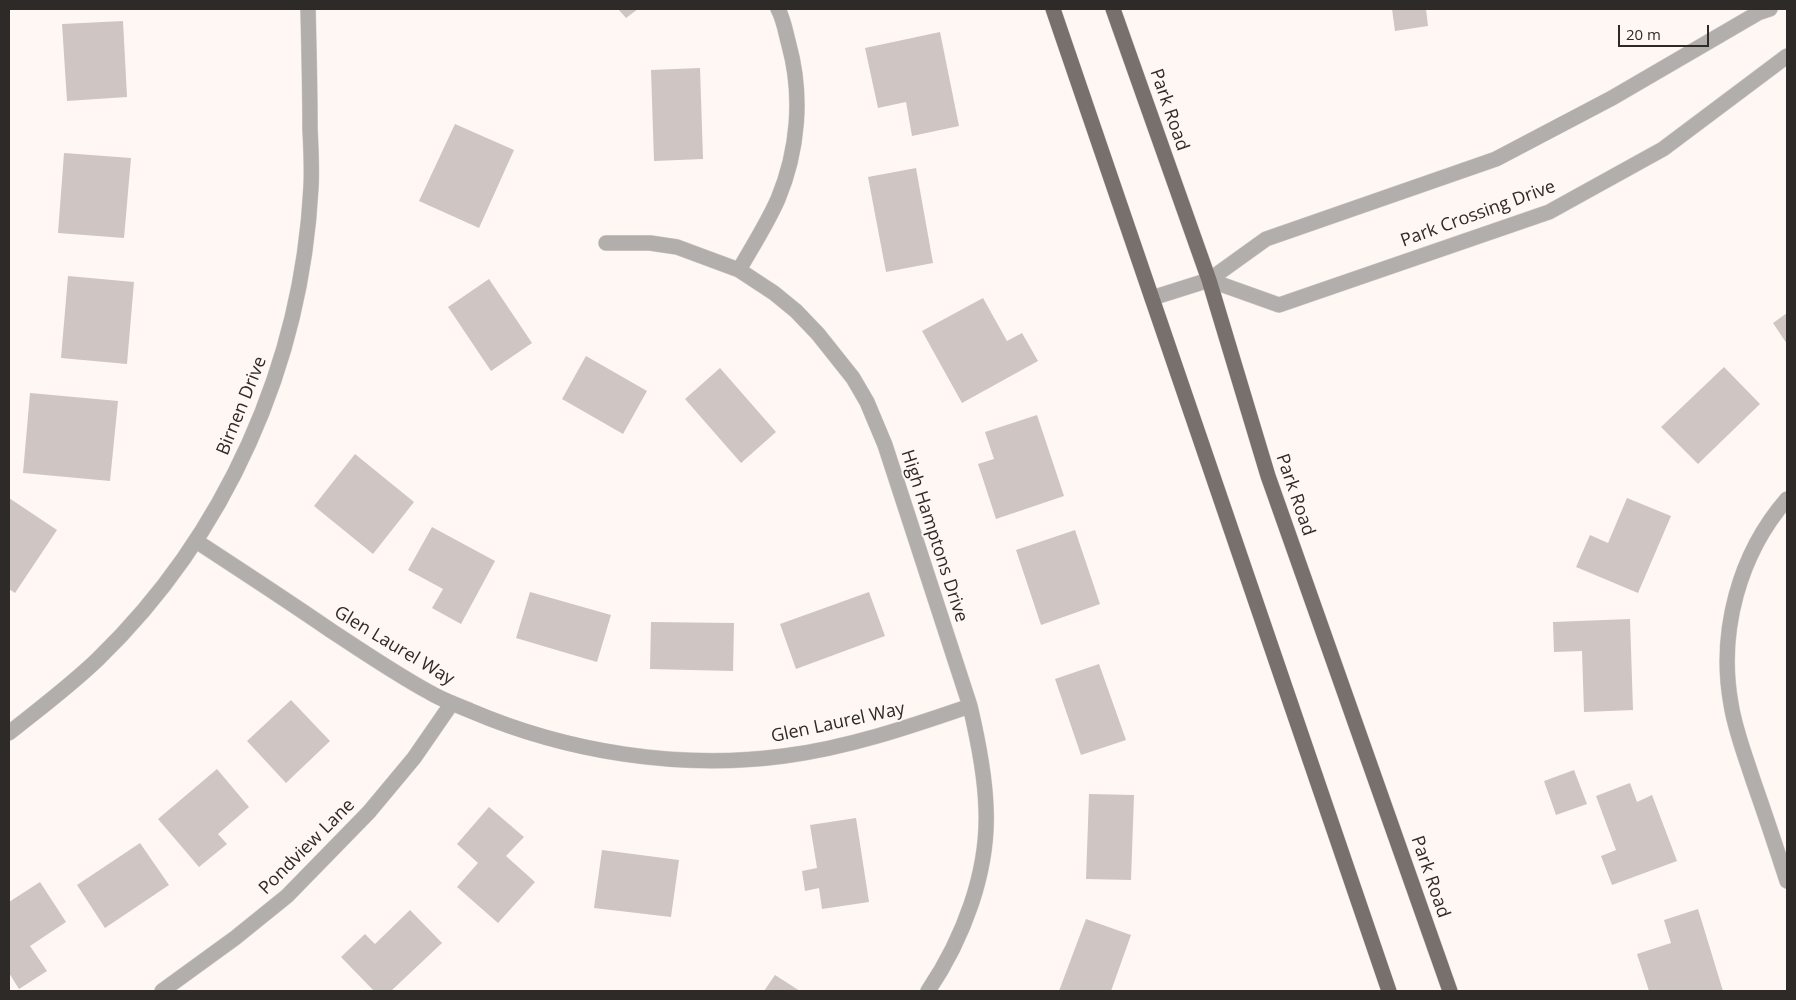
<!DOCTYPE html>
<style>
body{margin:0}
#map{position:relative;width:1796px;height:1000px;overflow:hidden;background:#fef7f4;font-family:"Open Sans",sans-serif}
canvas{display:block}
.frame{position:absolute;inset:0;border:10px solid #2d2a28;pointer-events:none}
.scale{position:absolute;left:1618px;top:25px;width:91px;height:22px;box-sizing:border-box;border:2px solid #2d2a28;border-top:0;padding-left:6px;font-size:15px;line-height:18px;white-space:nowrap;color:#2d2a28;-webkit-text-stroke:4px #fef7f4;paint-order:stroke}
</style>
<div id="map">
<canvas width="1796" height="1000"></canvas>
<div class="frame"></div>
<div class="scale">20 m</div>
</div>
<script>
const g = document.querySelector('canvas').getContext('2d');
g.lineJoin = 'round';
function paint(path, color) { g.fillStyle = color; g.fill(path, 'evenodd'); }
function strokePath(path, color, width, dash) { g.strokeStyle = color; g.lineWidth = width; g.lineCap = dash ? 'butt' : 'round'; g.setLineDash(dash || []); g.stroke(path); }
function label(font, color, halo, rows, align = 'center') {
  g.font = font + ' "Open Sans",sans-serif'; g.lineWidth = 4; g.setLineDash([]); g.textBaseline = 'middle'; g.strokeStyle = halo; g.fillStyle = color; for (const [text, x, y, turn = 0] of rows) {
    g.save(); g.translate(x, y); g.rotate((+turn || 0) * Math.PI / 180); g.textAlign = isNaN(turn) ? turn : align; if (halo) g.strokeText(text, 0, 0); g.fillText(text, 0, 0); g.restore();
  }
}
const building = new Path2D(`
 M 618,9 L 638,9 L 626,18 Z
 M 1392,9 L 1426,9 L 1428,26 L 1395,31 Z
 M 123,21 L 127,97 L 67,101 L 62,24 Z
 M 940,32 L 959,126 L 912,136 L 906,102 L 878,108 L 865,48 Z
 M 700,68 L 703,159 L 654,161 L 651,70 Z
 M 455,124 L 514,150 L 479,228 L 419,201 Z
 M 64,153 L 131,158 L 124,238 L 58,233 Z
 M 916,168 L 933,263 L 886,272 L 868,177 Z
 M 68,276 L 134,282 L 127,364 L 61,358 Z
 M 489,279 L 532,343 L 491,371 L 448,307 Z
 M 983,298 L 1007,341 L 1022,333 L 1038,361 L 962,403 L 922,331 Z
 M 1787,313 L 1787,344 L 1773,323 Z
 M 586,356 L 647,391 L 623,434 L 562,399 Z
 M 1724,367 L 1760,404 L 1698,464 L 1661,427 Z
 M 720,368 L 776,432 L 741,463 L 685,399 Z
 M 30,393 L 118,401 L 110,481 L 23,473 Z
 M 1037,415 L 1064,496 L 996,519 L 978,464 L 994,459 L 985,432 Z
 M 355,454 L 414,502 L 373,554 L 314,506 Z
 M 9,498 L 57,530 L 15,593 L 9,589 Z
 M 1627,498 L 1671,516 L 1638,593 L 1576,567 L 1590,535 L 1608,543 Z
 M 432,527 L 495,561 L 461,624 L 432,608 L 443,589 L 408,570 Z
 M 1075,530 L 1100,604 L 1041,625 L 1016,550 Z
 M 530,592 L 611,615 L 597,662 L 516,638 Z
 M 869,592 L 885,636 L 796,669 L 780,624 Z
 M 1630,619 L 1633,710 L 1584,712 L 1582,651 L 1554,652 L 1553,622 Z
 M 651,622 L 734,623 L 733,671 L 650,669 Z
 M 1099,664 L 1126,740 L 1081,755 L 1055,679 Z
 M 291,700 L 330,741 L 286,783 L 247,741 Z
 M 217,769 L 249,807 L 218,834 L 227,844 L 199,867 L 158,819 Z
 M 1574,770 L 1587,804 L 1556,815 L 1544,781 Z
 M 1630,783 L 1637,802 L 1652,795 L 1677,861 L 1612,885 L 1601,856 L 1616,850 L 1596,796 Z
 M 1089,794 L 1134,795 L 1131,880 L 1086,879 Z
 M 489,807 L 524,837 L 506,856 L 535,882 L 498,923 L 457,887 L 478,863 L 457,844 Z
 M 856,818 L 869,902 L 822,909 L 819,888 L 805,891 L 802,871 L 817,868 L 810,825 Z
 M 140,843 L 169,885 L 105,928 L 77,885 Z
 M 602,850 L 679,860 L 671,917 L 594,908 Z
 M 40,882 L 66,922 L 30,946 L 47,971 L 19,989 L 9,973 L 9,902 Z
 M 1698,909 L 1723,991 L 1663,991 L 1662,990 L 1649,991 L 1637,954 L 1671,943 L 1664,920 Z
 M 410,910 L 442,943 L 391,991 L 374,991 L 341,957 L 365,934 L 375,944 Z
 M 1086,919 L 1131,935 L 1111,991 L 1059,991 Z
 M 775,975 L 800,991 L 764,991 Z`);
const minor = new Path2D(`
 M 606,243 L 650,243 L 677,247 L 739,270 L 774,293 L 796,311 L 818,334 L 853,378 L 867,402 L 885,445 L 970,706 C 978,740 985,774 986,808 C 989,872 963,939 928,991
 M 739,270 C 752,247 767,224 778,199 C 798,151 803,96 789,45 C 786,34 784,20 778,9
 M 1209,280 L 1279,305 L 1549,212 L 1663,149 L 1787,56
 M 1152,298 L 1209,280 L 1266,239 L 1496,159 L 1612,98 L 1758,13 L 1770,9
 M 1787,499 C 1739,554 1718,632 1731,704 C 1735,730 1745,755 1753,780 C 1765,814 1776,847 1787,881
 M 196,541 C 242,571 288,601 333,632 C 364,652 396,674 429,692 C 442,700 457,705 471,711 C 567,752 679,770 784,756 C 847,748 909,727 970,706
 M 9,733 C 39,709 70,686 98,659 C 226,535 302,364 311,187 C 312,168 311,148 310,129 C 310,89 309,49 308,9
 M 162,991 L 235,938 L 287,896 L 369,812 L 414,758 L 452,703`);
const major = new Path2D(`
 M 1053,9 L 1389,991
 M 1113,9 L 1209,280 L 1268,476 L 1450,991`);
const streetNames = [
 ["Park Road",1169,110,71],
 ["Park Crossing Drive",1478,214,-20],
 ["Birnen Drive",242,406,-68],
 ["Park Road",1295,495,71],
 ["High Hamptons Drive",934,536,72],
 ["Glen Laurel Way",394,646,31],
 ["Glen Laurel Way",838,723,-12],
 ["Pondview Lane",307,847,-45],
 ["Park Road",1430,877,71]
];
paint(building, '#cfc6c3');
strokePath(minor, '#d8d2cf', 16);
strokePath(major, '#d8d2cf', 16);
strokePath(minor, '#b2aeac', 15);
strokePath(major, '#77706d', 15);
label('18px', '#2d2a28', '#fef7f4', streetNames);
</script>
